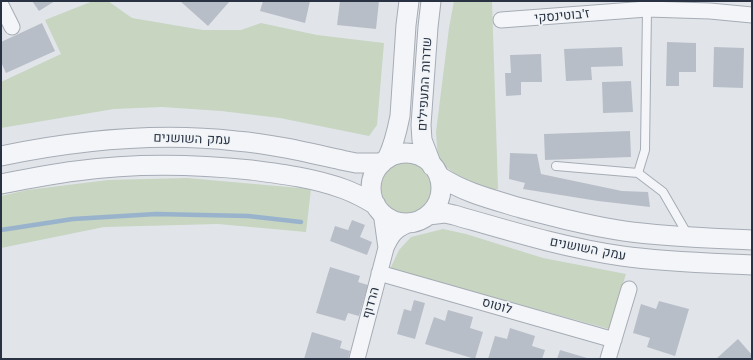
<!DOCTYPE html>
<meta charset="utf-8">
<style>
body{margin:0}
#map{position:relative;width:753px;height:360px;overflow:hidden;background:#e1e5ea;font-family:"Work Sans",sans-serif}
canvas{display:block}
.frame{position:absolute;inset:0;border:2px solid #283243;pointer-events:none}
</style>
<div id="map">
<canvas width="753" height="360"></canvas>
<div class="frame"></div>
</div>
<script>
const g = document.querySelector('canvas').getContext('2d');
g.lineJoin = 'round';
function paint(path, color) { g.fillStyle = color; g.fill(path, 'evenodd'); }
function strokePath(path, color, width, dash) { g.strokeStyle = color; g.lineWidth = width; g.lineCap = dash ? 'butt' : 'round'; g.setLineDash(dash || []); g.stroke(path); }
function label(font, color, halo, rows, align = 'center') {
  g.font = font + ' "Work Sans",Heebo,sans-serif'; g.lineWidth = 3.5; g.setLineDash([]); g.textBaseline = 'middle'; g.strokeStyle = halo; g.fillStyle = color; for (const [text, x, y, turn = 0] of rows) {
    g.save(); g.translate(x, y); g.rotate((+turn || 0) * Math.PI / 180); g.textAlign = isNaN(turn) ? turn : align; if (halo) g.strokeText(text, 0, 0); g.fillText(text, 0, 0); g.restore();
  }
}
const green = new Path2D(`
 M 93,1 L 108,1 L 132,18 L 203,30 L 241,30 L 261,23 L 317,35 L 384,43 L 377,125 L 369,136 L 280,118 L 221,111 L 162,107 L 114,109 L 1,128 L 1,82 L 61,54 L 45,20 Z
 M 454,1 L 492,1 L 498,189 L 487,190 L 469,181 L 454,173 L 438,160 L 436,132 L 449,28 Z
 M379 188a27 27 0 1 1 54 0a27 27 0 1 1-54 0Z
 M 187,178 L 311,189 L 306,232 L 218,224 L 104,227 L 1,248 L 1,196 L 27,190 L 108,180 Z
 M 443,229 L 466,234 L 543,258 L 626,274 L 609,329 L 390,269 L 399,250 L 411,237 Z`);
const stream = new Path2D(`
 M 1,230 L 73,219 L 156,214 L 248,216 L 301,222`);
const building = new Path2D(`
 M 32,1 L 55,1 L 39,11 Z
 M 180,1 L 230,1 L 208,26 Z
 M 263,1 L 310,1 L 305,23 L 260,11 Z
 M 340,1 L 379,1 L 376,29 L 337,25 Z
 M 42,23 L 55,51 L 6,73 L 1,62 L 1,42 Z
 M 667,42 L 696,43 L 696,72 L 679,72 L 679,86 L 666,86 Z
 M 622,47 L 623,66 L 591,67 L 592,80 L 566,81 L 564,49 Z
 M 714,47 L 744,48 L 743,88 L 713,87 Z
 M 541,54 L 542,82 L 521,82 L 521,95 L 506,96 L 505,73 L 511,73 L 510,55 Z
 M 631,81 L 633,112 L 603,113 L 602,82 Z
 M 630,131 L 631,157 L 545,160 L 544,134 Z
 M 510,153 L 537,154 L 541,174 L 622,191 L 648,192 L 650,207 L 598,201 L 523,189 L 525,183 L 509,179 Z
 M 352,220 L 365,225 L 360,237 L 372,242 L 367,255 L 330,241 L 335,226 L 348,230 Z
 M 330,267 L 360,276 L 358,282 L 368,285 L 359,316 L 348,313 L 345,321 L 316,313 Z
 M 414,300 L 425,303 L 415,339 L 397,334 L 404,309 L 411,311 Z
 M 659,301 L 689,309 L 675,356 L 647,347 L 650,338 L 633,333 L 641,304 L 656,309 Z
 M 448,310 L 473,317 L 470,328 L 483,332 L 475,359 L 425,344 L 434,317 L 445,321 Z
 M 510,328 L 535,336 L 532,346 L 545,350 L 542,359 L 488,359 L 495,336 L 507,339 Z
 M 312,332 L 342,341 L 340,348 L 350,351 L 348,359 L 304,359 Z
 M 738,339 L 752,355 L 752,359 L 716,359 Z
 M 560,350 L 587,358 L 587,359 L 557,359 Z`);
const service = new Path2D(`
 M 556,166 L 638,173 L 663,192 L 689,237
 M 638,173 L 645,150 L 647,9`);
const minor = new Path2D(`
 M 1,5 L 12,27
 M 501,20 L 647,9 L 710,11 L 752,15
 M 381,212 L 386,248
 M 379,273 L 614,340
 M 357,359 L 386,248 C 394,230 399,229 416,221
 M 608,359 L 629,289`);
const tertiary = new Path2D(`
 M 431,1 L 428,27 L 421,125 L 422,140 L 432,166
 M371 188a35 35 0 1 1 70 0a35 35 0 1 1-70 0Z
 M 1,156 C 78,140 157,132 236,141 C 273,144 310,153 346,161 L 356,163 L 382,163
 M 387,159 C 394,145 397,131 400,116 L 406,25 L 409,1
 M 439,176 C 465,193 491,199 521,208 C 555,217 589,226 624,231 C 667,237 710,238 752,240
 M 1,184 C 26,179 51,174 76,171 C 134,163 193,164 251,170 C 282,174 314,178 344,189 C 355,193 366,199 376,205
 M 428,215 L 445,213 L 454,215 C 510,231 565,248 622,256 C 665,262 709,263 752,265`);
const streetNames = [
 ["ז'בוטינסקי",562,16,-5],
 ["שדרות המעפילים",425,84,-87],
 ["עמק השושנים",192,139,2],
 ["עמק השושנים",588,249,11],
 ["הרדוף",371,303,-75],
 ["לוטוס",497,306,16]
];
paint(green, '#c7d5c1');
strokePath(stream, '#9ab3cc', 4.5);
paint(building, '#b8bec8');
strokePath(service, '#a6acb5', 10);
strokePath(minor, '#a6acb5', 17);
strokePath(tertiary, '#a6acb5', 21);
strokePath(service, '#f4f5f8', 8);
strokePath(minor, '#f4f5f8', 15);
strokePath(tertiary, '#f4f5f8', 19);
label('13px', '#283243', '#f1f4f7', streetNames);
</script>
